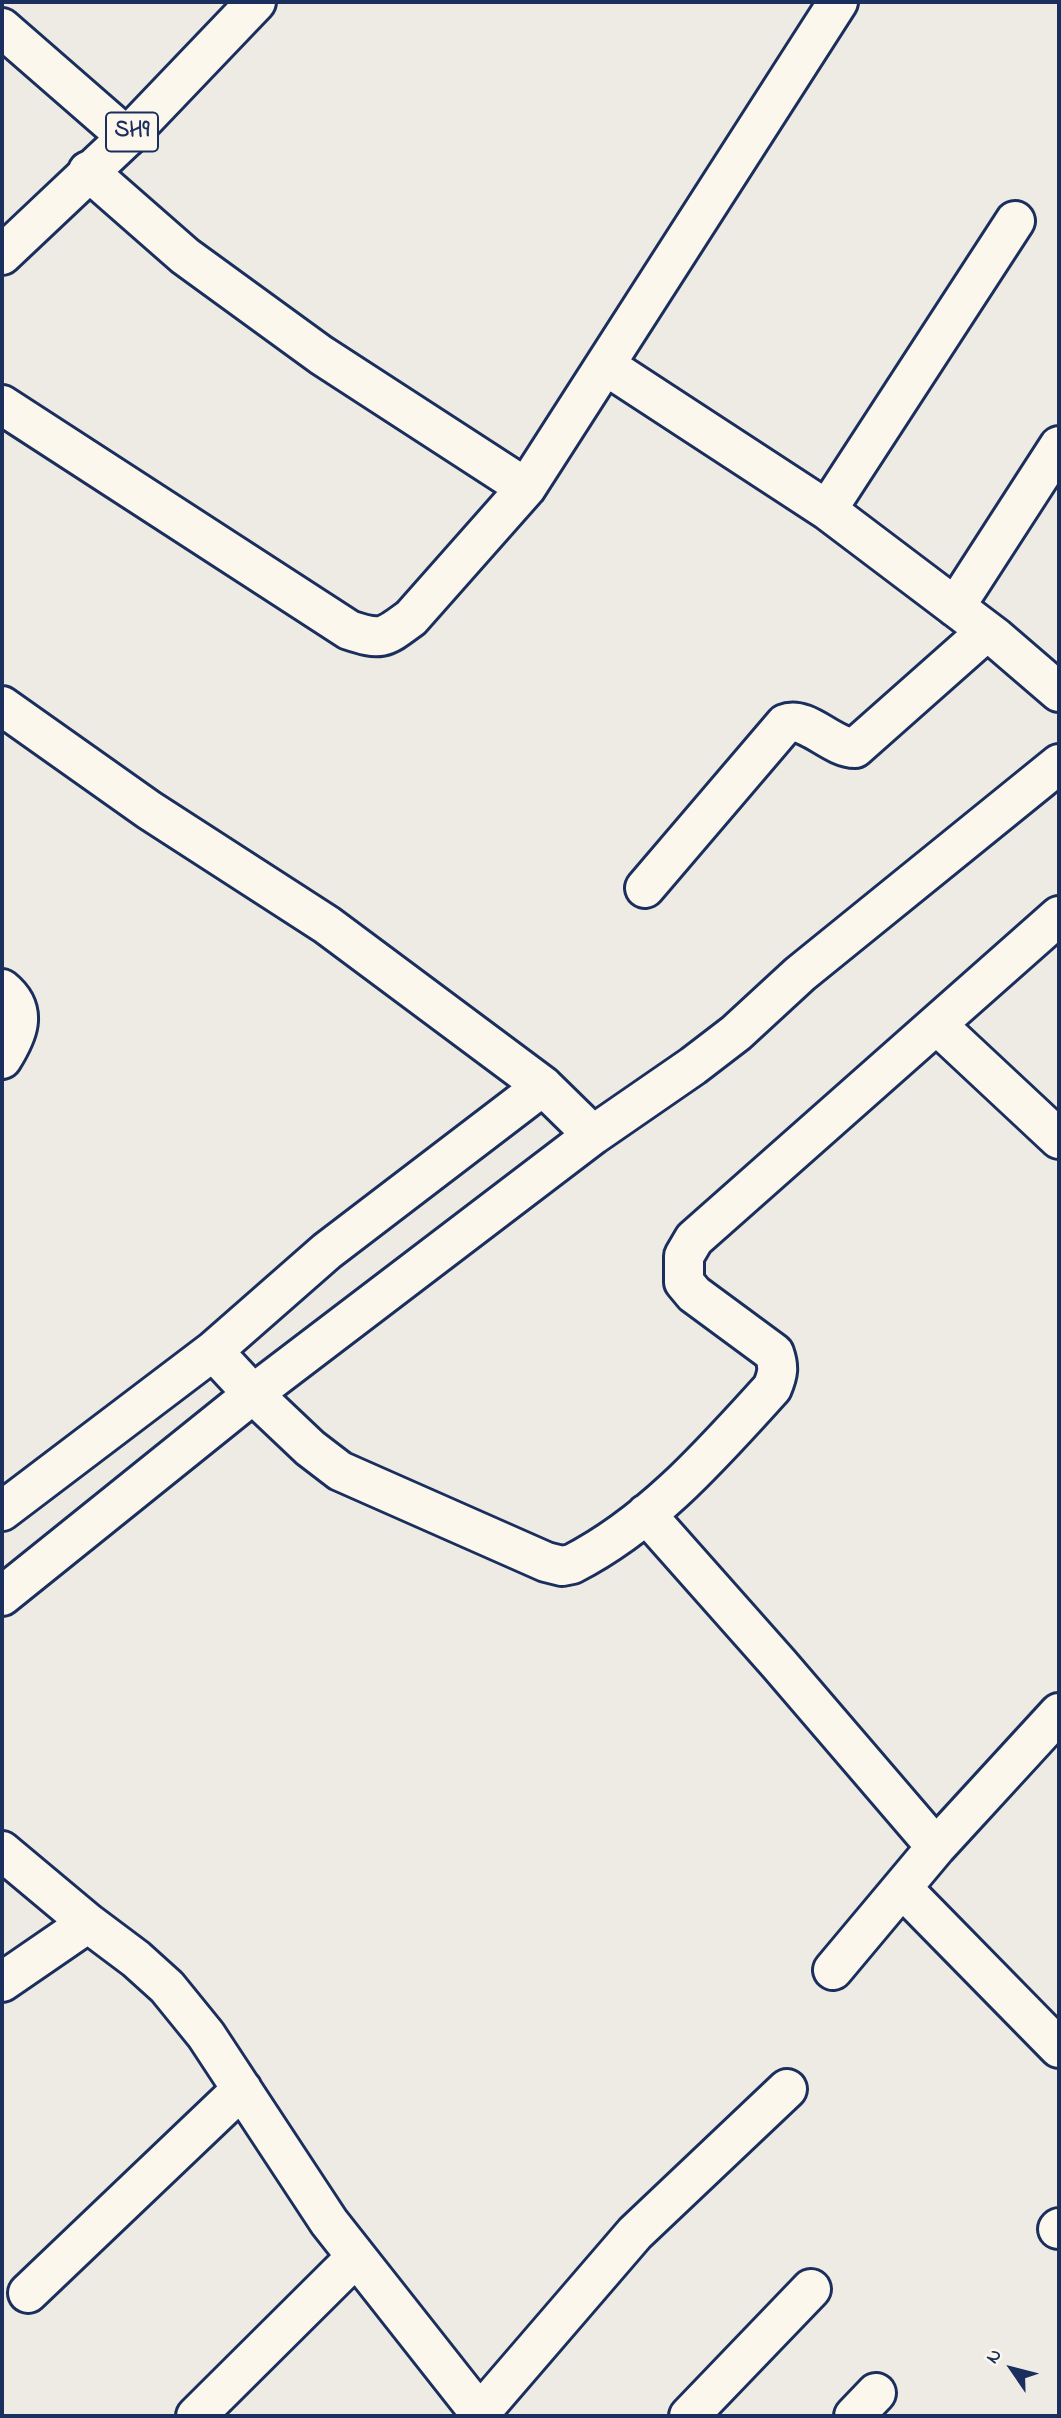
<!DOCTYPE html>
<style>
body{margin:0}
#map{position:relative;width:1061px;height:2418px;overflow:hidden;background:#eeebe4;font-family:"Indie Flower",sans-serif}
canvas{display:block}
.frame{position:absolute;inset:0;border:4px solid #1b2f5e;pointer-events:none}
.north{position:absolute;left:977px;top:2334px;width:70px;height:70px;-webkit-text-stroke:5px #fbf7ec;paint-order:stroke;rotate:305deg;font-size:19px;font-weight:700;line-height:28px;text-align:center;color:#1b2f5e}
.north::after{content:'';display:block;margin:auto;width:24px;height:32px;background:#1b2f5e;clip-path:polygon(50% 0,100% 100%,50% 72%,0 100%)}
</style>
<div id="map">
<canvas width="1061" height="2418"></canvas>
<div class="frame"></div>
<div class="north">N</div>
</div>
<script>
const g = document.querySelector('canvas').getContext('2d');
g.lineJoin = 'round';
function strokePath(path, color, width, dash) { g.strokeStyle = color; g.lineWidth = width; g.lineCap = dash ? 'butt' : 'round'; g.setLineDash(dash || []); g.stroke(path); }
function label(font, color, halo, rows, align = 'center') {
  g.font = font + ' "Indie Flower",sans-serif'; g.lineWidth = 5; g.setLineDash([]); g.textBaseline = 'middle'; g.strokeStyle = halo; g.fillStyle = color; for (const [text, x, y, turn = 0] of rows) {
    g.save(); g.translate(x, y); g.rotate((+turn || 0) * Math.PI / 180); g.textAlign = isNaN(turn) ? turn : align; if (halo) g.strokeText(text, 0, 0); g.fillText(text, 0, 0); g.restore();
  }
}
const minor = new Path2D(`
 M 2,28 L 127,137
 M 88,171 L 185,256 L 321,355 L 526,488
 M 605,365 L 827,510 L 995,637 L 1059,692
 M 2,405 L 349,630 C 382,641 384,638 411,618 L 526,488 L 838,2
 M 827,510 L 1015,221
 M 955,607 L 1059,446
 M 2,706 L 149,810 L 327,925 L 543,1086 L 593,1135
 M 645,888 L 785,724 C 806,715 832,748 855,748 L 987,631
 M 2,989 C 29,1011 17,1035 2,1059
 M 937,1025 L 1059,1139
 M 213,1351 L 253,1394 L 310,1448 L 340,1471 L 546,1562 L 562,1566 L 572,1564 C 652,1523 712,1454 772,1388 C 778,1374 779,1367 774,1353 L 694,1294 L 684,1282 L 684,1256 L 694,1239 L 1059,916
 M 2,1511 L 213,1351 L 327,1251 L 543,1086
 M 646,1514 L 779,1664 L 936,1847
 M 2,1596 L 253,1394 L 593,1135 L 693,1066 L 736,1033 L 800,974 L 1059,764
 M 2,1851 L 88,1923 L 136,1959 L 167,1987 L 206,2035 L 329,2222 L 482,2416
 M 902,1888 L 1059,2048
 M 833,1970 L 936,1847 L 1059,1713
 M 2,1982 L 88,1923
 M 1058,2229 L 1059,2228
 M 28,2293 L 242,2089
 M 480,2413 L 635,2233 L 787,2089
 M 196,2416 L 356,2257
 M 689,2416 L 811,2289
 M 854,2416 L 876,2393`);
const primary = new Path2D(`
 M 2,255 L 127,137 L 256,2`);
const shields = [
 [132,132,52]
];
const shieldNames = [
 ["SH9",132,132]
];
strokePath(minor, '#1b2f5e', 44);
strokePath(primary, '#1b2f5e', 44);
strokePath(minor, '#fbf7ec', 38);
strokePath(primary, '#fbf7ec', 38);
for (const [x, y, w] of shields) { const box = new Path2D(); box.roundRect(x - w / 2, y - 19.5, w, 39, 5); g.fillStyle = '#fbf7ec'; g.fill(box); strokePath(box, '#1b2f5e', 2); }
label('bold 23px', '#1b2f5e', null, shieldNames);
</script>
